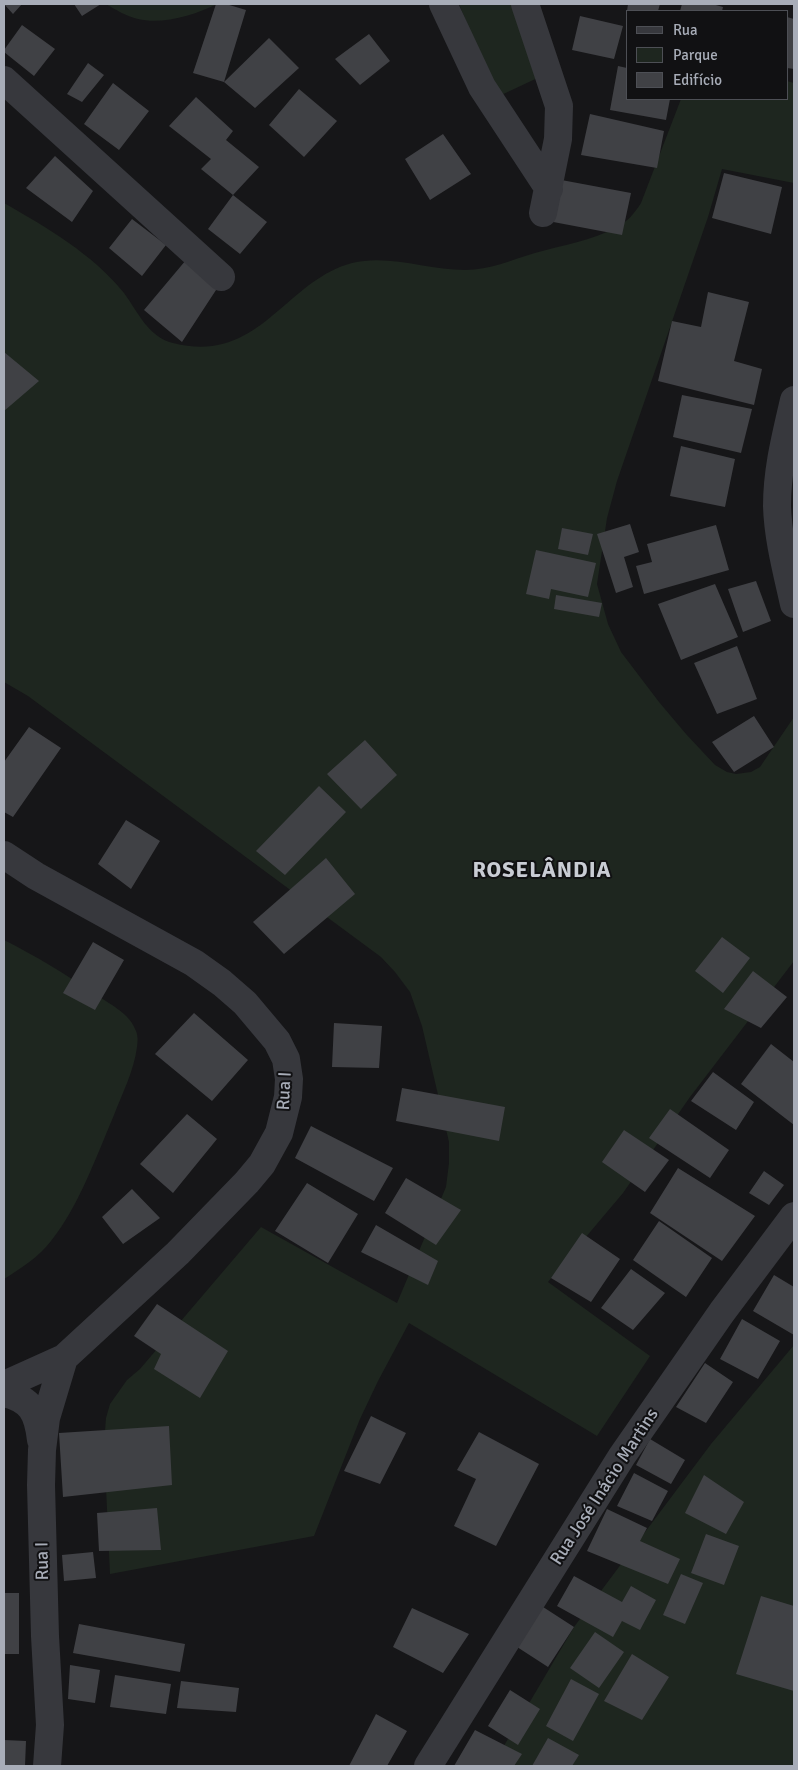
<!DOCTYPE html>
<meta charset="utf-8">
<style>
body{margin:0}
#map{position:relative;width:798px;height:1770px;overflow:hidden;background:#161618;font-family:Signika,sans-serif}
canvas{display:block}
.frame{position:absolute;inset:0;border:5px solid #a8adb8;pointer-events:none}
.legend{position:absolute;left:626px;top:10px;width:162px;height:90px;box-sizing:border-box;background:#111113;border:1px solid #4d4f55;margin:0;padding:6px 9px;list-style:none;font-size:15px;color:#a8adb8}
.legend li{display:flex;align-items:center;gap:10px;height:25px}
.legend b{width:25px;border:1px solid #4d4f55}
</style>
<div id="map">
<canvas width="798" height="1770"></canvas>
<div class="frame"></div>
<ul class="legend">
<li><b style="height:6px;background:#37383d"></b>Rua</li>
<li><b style="height:14px;background:#1e261f"></b>Parque</li>
<li><b style="height:14px;background:#404145"></b>Edifício</li>
</ul>
</div>
<script>
const g = document.querySelector('canvas').getContext('2d');
g.lineJoin = 'round';
function paint(path, color) { g.fillStyle = color; g.fill(path, 'evenodd'); }
function strokePath(path, color, width, dash) { g.strokeStyle = color; g.lineWidth = width; g.lineCap = dash ? 'butt' : 'round'; g.setLineDash(dash || []); g.stroke(path); }
function label(font, color, halo, rows, align = 'center') {
  g.font = font + ' Signika,sans-serif'; g.lineWidth = 4; g.setLineDash([]); g.textBaseline = 'middle'; g.strokeStyle = halo; g.fillStyle = color; for (const [text, x, y, turn = 0] of rows) {
    g.save(); g.translate(x, y); g.rotate((+turn || 0) * Math.PI / 180); g.textAlign = isNaN(turn) ? turn : align; if (halo) g.strokeText(text, 0, 0); g.fillText(text, 0, 0); g.restore();
  }
}
const green = new Path2D(`
 M 106,4 L 217,4 C 195,15 162,25 138,19 C 126,16 116,10 106,4 Z
 M 459,4 L 521,4 L 546,74 L 497,97 Z
 M 787,81 L 794,83 L 794,183 L 722,169 L 708,217 L 617,481 L 607,518 L 597,584 L 608,624 L 621,652 L 659,702 L 686,734 L 715,765 L 727,772 L 736,774 L 751,772 L 760,767 L 794,717 L 794,961 L 690,1097 L 623,1193 L 548,1282 L 650,1356 L 597,1436 L 409,1323 L 378,1381 L 360,1419 L 314,1536 L 110,1574 L 104,1444 L 106,1418 L 110,1404 L 127,1380 L 140,1369 L 261,1227 L 397,1303 L 446,1187 L 449,1163 L 449,1142 L 422,1026 L 410,992 L 395,972 L 381,957 L 28,696 L 4,682 L 4,203 C 46,227 94,255 124,293 C 138,312 148,337 173,343 C 260,365 284,281 352,263 C 389,254 428,270 465,270 C 490,270 511,260 535,253 C 562,245 592,241 617,227 C 628,221 634,214 641,203 L 681,99 L 787,99 Z
 M 4,940 C 36,956 65,974 95,994 C 108,1003 129,1013 135,1029 C 138,1034 138,1041 137,1047 C 134,1071 122,1094 114,1115 C 97,1155 78,1208 51,1241 C 39,1257 20,1269 4,1279 Z
 M 794,1345 L 794,1766 L 492,1766 L 574,1627 L 711,1444 Z`);
const building = new Path2D(`
 M 4,4 L 22,4 L 13,14 Z
 M 74,4 L 101,4 L 82,16 Z
 M 216,4 L 226,4 L 246,10 L 224,82 L 269,38 L 299,68 L 255,108 L 224,82 L 193,73 Z
 M 628,4 L 660,4 L 658,11 L 627,11 Z
 M 682,4 L 712,4 L 723,7 L 722,11 L 680,11 Z
 M 580,16 L 623,26 L 614,59 L 572,50 Z
 M 787,17 L 794,19 L 794,69 L 787,68 Z
 M 22,25 L 55,49 L 34,76 L 4,52 L 4,50 Z
 M 369,34 L 390,61 L 360,85 L 335,59 Z
 M 88,63 L 104,75 L 82,102 L 67,94 Z
 M 618,66 L 627,68 L 627,99 L 670,99 L 666,120 L 610,110 Z
 M 113,83 L 149,111 L 119,150 L 84,124 Z
 M 299,89 L 337,121 L 304,157 L 269,125 Z
 M 196,97 L 233,131 L 226,140 L 259,167 L 233,195 L 201,169 L 211,159 L 169,126 Z
 M 590,114 L 664,131 L 657,168 L 581,155 Z
 M 443,134 L 471,174 L 430,200 L 405,159 Z
 M 55,156 L 93,191 L 72,222 L 26,188 Z
 M 724,173 L 782,187 L 771,234 L 712,218 Z
 M 556,179 L 631,193 L 622,235 L 548,221 Z
 M 233,195 L 267,222 L 240,254 L 208,229 Z
 M 132,219 L 166,245 L 142,276 L 109,248 Z
 M 186,260 L 218,287 L 182,342 L 144,310 Z
 M 708,292 L 749,302 L 734,361 L 762,369 L 754,405 L 658,381 L 672,321 L 701,327 Z
 M 4,352 L 39,381 L 4,411 Z
 M 682,395 L 752,409 L 741,453 L 673,437 Z
 M 681,446 L 735,459 L 725,507 L 670,496 Z
 M 630,524 L 639,552 L 624,557 L 633,587 L 616,593 L 597,534 Z
 M 716,525 L 729,570 L 644,594 L 636,566 L 652,562 L 647,544 Z
 M 562,528 L 593,534 L 588,555 L 558,549 Z
 M 536,550 L 596,563 L 588,597 L 551,589 L 549,599 L 526,594 Z
 M 756,581 L 771,621 L 743,632 L 728,589 Z
 M 715,584 L 738,637 L 681,660 L 658,604 Z
 M 556,595 L 602,603 L 599,617 L 554,609 Z
 M 737,646 L 757,699 L 717,714 L 694,663 Z
 M 754,716 L 774,747 L 734,772 L 712,742 Z
 M 29,727 L 61,748 L 13,817 L 4,812 L 4,762 Z
 M 365,740 L 397,775 L 361,809 L 327,774 Z
 M 319,786 L 346,812 L 285,875 L 256,851 Z
 M 126,820 L 160,841 L 131,889 L 98,864 Z
 M 326,858 L 355,894 L 284,954 L 253,922 Z
 M 722,937 L 750,958 L 723,993 L 695,971 Z
 M 93,942 L 124,960 L 95,1010 L 63,993 Z
 M 753,971 L 787,997 L 761,1028 L 724,1009 Z
 M 194,1013 L 248,1060 L 212,1101 L 155,1054 Z
 M 334,1023 L 382,1026 L 379,1068 L 332,1067 Z
 M 771,1044 L 794,1062 L 794,1125 L 741,1084 Z
 M 713,1072 L 754,1102 L 736,1130 L 691,1101 Z
 M 402,1088 L 505,1107 L 499,1141 L 396,1121 Z
 M 670,1109 L 729,1150 L 710,1178 L 649,1138 Z
 M 187,1114 L 217,1139 L 173,1193 L 140,1164 Z
 M 311,1126 L 393,1168 L 374,1201 L 295,1158 Z
 M 624,1130 L 669,1160 L 645,1192 L 602,1162 Z
 M 678,1168 L 755,1216 L 722,1261 L 650,1213 Z
 M 764,1171 L 784,1185 L 769,1205 L 749,1193 Z
 M 406,1178 L 461,1210 L 436,1245 L 385,1213 Z
 M 307,1183 L 358,1214 L 328,1263 L 275,1231 Z
 M 132,1189 L 160,1218 L 123,1244 L 102,1217 Z
 M 659,1221 L 712,1258 L 686,1297 L 633,1260 Z
 M 376,1225 L 438,1261 L 428,1285 L 361,1252 Z
 M 582,1233 L 620,1259 L 591,1302 L 551,1278 Z
 M 631,1269 L 665,1293 L 633,1330 L 601,1308 Z
 M 774,1275 L 794,1287 L 794,1335 L 753,1311 Z
 M 157,1304 L 228,1351 L 200,1398 L 154,1369 L 161,1354 L 134,1336 Z
 M 742,1319 L 780,1341 L 758,1379 L 720,1359 Z
 M 705,1363 L 733,1382 L 706,1423 L 676,1407 Z
 M 371,1416 L 406,1433 L 380,1484 L 344,1471 Z
 M 169,1426 L 172,1485 L 63,1497 L 59,1433 Z
 M 479,1432 L 539,1464 L 496,1546 L 454,1526 L 476,1479 L 457,1470 Z
 M 650,1439 L 685,1460 L 671,1484 L 636,1465 Z
 M 634,1473 L 668,1491 L 652,1521 L 617,1506 Z
 M 704,1475 L 744,1502 L 726,1534 L 685,1513 Z
 M 157,1508 L 161,1550 L 99,1551 L 97,1513 Z
 M 607,1509 L 647,1528 L 640,1541 L 680,1559 L 668,1584 L 587,1551 Z
 M 706,1534 L 739,1546 L 724,1585 L 691,1573 Z
 M 93,1552 L 96,1578 L 64,1581 L 62,1555 Z
 M 681,1574 L 703,1583 L 685,1624 L 663,1615 Z
 M 574,1576 L 622,1602 L 631,1586 L 656,1600 L 640,1630 L 622,1621 L 613,1637 L 557,1606 Z
 M 4,1593 L 19,1593 L 19,1654 L 4,1654 Z
 M 761,1596 L 794,1606 L 794,1691 L 736,1674 Z
 M 540,1605 L 574,1627 L 548,1667 L 514,1645 Z
 M 412,1608 L 469,1634 L 443,1673 L 393,1647 Z
 M 79,1624 L 185,1644 L 180,1672 L 73,1653 Z
 M 595,1632 L 624,1652 L 599,1688 L 570,1668 Z
 M 632,1654 L 669,1677 L 642,1720 L 604,1701 Z
 M 70,1665 L 100,1670 L 95,1703 L 68,1699 Z
 M 115,1675 L 171,1684 L 166,1714 L 110,1707 Z
 M 571,1679 L 599,1694 L 573,1741 L 546,1726 Z
 M 181,1681 L 239,1688 L 236,1712 L 177,1708 Z
 M 510,1690 L 540,1709 L 518,1745 L 488,1726 Z
 M 376,1714 L 407,1731 L 387,1766 L 349,1766 Z
 M 475,1730 L 522,1754 L 514,1766 L 454,1766 Z
 M 548,1738 L 579,1755 L 572,1766 L 532,1766 Z
 M 4,1740 L 26,1741 L 25,1766 L 4,1766 Z`);
const minor = new Path2D(`
 M 443,4 L 482,87 L 549,189
 M 525,4 L 559,106 L 558,139 L 543,213
 M 4,80 L 221,277
 M 794,400 C 786,435 777,469 777,506 C 778,539 787,572 794,604
 M 4,855 L 36,876 L 194,963 L 222,983 L 245,1003 L 277,1041 L 286,1059 L 289,1079 L 288,1097 L 279,1133 L 262,1164 L 247,1182 L 178,1253 L 64,1358 L 4,1385
 M 4,1393 C 31,1399 38,1413 41,1440
 M 47,1766 L 50,1725 L 45,1636 L 41,1485 L 42,1450 L 46,1418 L 64,1358
 M 428,1766 L 622,1456 L 722,1312 L 794,1216`);
const streetNames = [
 ["Rua I",285,1091,-87],
 ["Rua José Inácio Martins",605,1487,-57],
 ["Rua I",43,1561,-91]
];
const districtNames = [
 ["ROSELÂNDIA",542,871]
];
paint(green, '#1e261f');
paint(building, '#404145');
strokePath(minor, '#37383d', 28);
label('18px', '#a8adb8', '#111113', streetNames);
g.letterSpacing = '1px';
label('bold 22px', '#c9ccd4', '#111113', districtNames);
g.letterSpacing = '0px';
</script>
